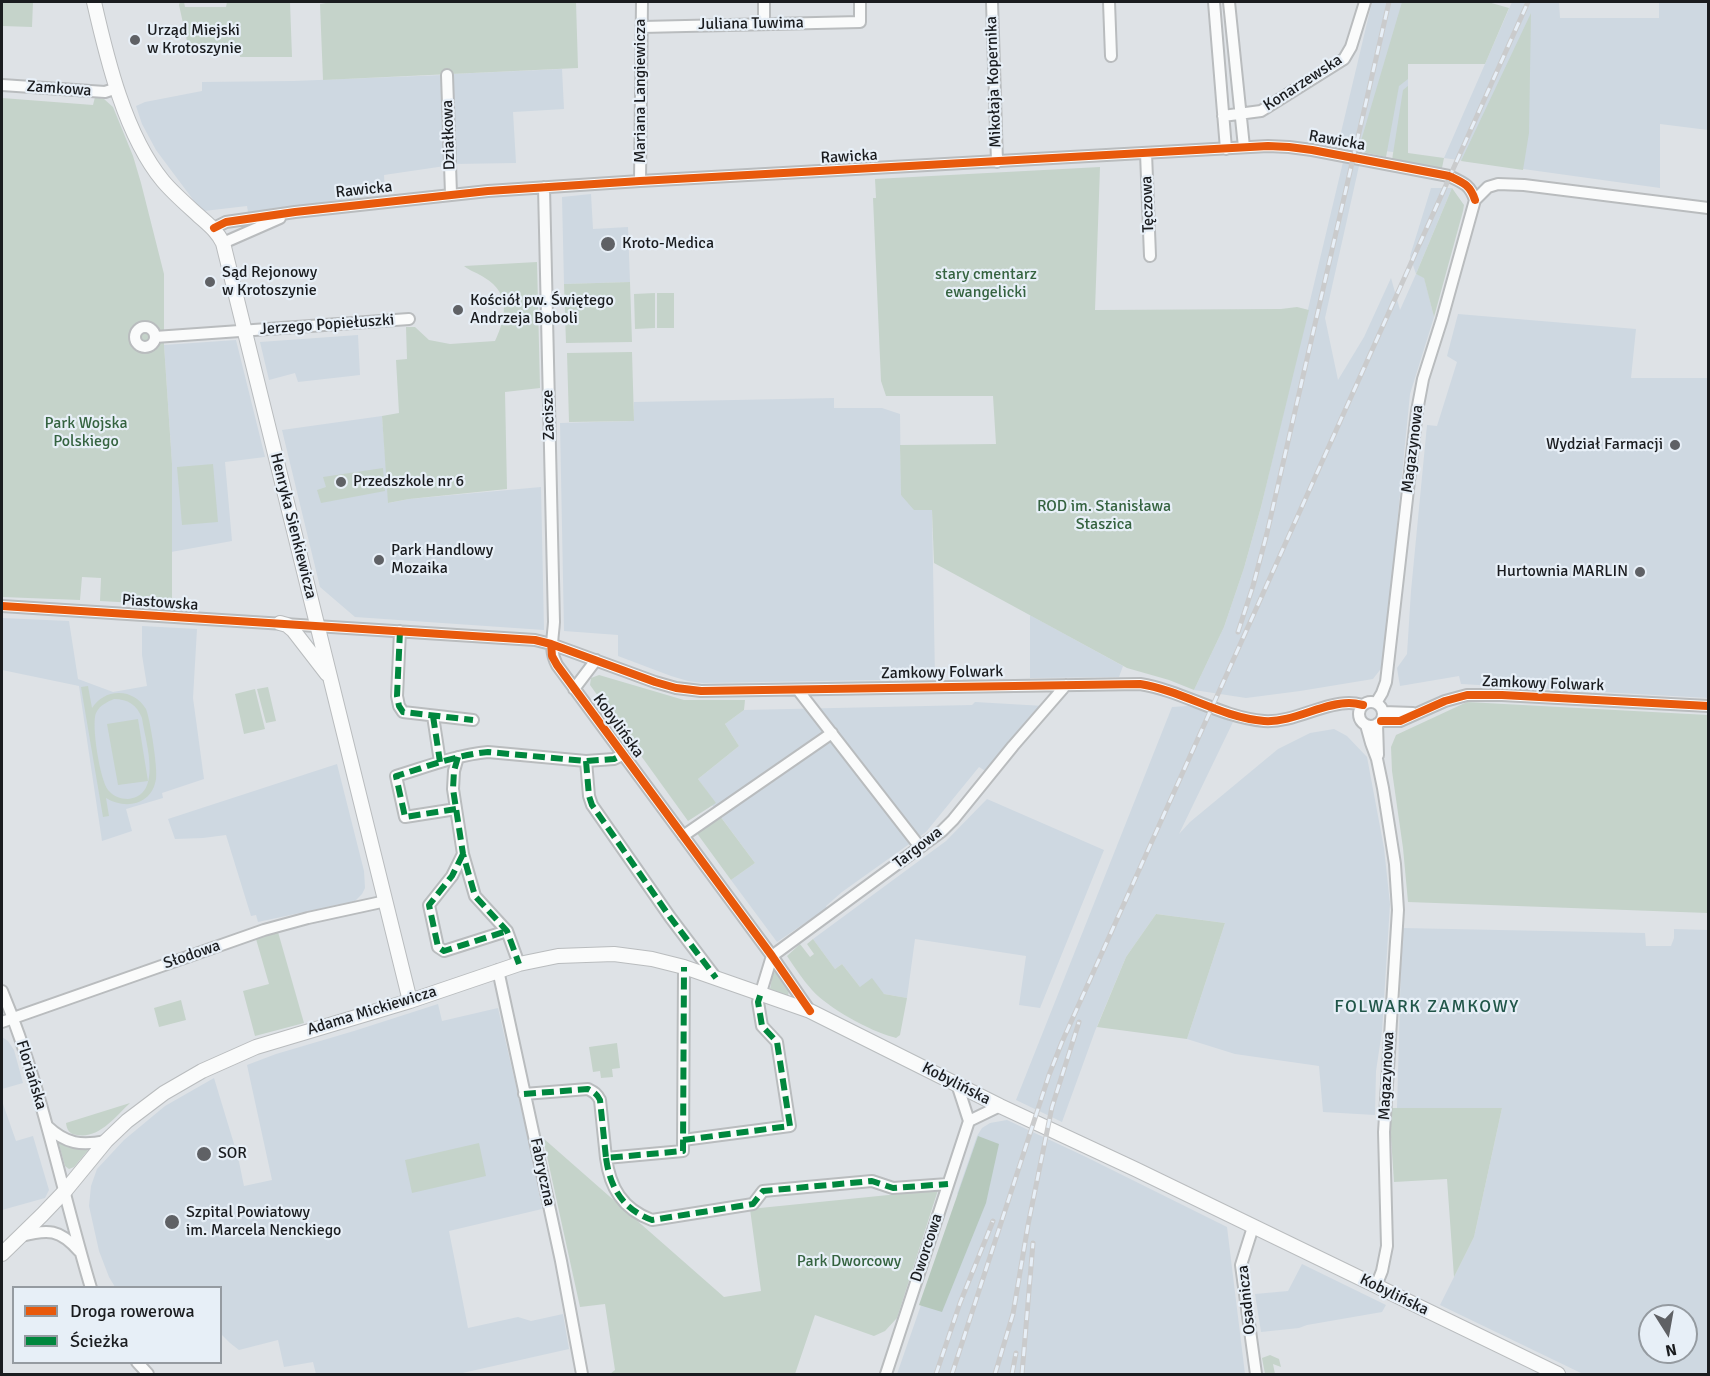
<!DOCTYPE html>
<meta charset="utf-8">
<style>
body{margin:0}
#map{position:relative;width:1710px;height:1376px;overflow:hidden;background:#dee2e6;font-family:Signika,sans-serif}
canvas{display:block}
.frame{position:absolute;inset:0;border:3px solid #1a1c1f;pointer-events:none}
.legend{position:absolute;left:12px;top:1286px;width:210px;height:78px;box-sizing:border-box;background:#e7eff7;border:2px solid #959ba1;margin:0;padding:8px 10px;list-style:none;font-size:18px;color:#1a1c1f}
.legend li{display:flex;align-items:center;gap:12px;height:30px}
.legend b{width:30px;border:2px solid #959ba1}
.north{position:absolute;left:1638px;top:1304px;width:60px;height:60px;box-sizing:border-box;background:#e7eff7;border:2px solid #959ba1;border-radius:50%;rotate:169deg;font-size:16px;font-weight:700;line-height:24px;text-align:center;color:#1a1c1f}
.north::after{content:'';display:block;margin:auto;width:21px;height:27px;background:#5f6165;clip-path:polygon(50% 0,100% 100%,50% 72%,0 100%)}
</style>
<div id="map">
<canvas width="1710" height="1376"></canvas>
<div class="frame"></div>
<ul class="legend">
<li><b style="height:8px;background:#e8590c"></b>Droga rowerowa</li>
<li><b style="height:8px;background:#00873e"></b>Ścieżka</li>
</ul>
<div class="north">N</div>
</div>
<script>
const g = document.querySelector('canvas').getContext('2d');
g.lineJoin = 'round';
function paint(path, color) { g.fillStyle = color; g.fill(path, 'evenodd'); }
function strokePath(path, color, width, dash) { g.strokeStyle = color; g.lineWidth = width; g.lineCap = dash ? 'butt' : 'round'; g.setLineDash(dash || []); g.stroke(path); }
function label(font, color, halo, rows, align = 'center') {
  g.font = font + ' Signika,sans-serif'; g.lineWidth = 4.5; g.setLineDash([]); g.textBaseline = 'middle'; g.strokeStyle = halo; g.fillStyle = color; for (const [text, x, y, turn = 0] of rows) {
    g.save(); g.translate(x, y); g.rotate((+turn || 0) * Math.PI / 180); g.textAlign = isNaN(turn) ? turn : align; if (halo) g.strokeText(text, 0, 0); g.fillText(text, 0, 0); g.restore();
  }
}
const built = new Path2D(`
 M 1372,2 L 1408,2 L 1408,154 L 1338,145 Z
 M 1512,2 L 1559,2 L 1560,18 L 1659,18 L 1659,2 L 1708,2 L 1708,130 L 1660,124 L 1660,188 L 1444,158 Z
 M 562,69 L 564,109 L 513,112 L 516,163 L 454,164 L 451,74 Z
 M 444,75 L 445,166 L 384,175 L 385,194 L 248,212 L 247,206 L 204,211 L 197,205 L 156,150 L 142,124 L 136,106 L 145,102 L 202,91 L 202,82 L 294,81 Z
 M 1343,162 L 1359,166 L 1325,318 L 1338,380 L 1364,337 L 1391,278 L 1400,310 L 1416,274 L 1410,256 L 1431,188 L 1452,188 L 1416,274 L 1424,277 L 1434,317 L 1410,394 L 1383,666 L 1373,679 L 1300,691 L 1246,698 L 1194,690 L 1224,627 L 1244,568 L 1261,507 Z
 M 591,194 L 593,229 L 628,227 L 630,282 L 564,284 L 562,197 Z
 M 1458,314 L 1636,329 L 1631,378 L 1708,378 L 1708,698 L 1461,684 L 1459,676 L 1400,686 L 1397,668 L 1407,654 L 1411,591 L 1427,425 L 1437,426 L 1457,362 L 1447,356 Z
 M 358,335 L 360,375 L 298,382 L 295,373 L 269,380 L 260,342 Z
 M 236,340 L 265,457 L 225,462 L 232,541 L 171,552 L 172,464 L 164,345 Z
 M 834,398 L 834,408 L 882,408 L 900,414 L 901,495 L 932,509 L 935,679 L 703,683 L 688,681 L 671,676 L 618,656 L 618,635 L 564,631 L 560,423 L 634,421 L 634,402 Z
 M 382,416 L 389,503 L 409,499 L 541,487 L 544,630 L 355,617 L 320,587 L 282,430 Z
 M 1030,615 L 1123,666 L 1119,677 L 1030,678 Z
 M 2,618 L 69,621 L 78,679 L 113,692 L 147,686 L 142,655 L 142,626 L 197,629 L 193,698 L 204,779 L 162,793 L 163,798 L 126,809 L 132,831 L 102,841 L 79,686 L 2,670 Z
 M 975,702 L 1044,706 L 987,772 L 979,767 L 926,832 L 842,892 L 826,906 L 827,908 L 777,942 L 731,880 L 755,863 L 712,805 L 715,803 L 698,779 L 739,746 L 725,724 L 744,710 L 972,705 Z
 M 1188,706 L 1201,709 L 1233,722 L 1179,834 L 1190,822 L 1278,749 L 1310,733 L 1334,729 L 1347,736 L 1367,757 L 1384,848 L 1390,904 L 1382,1031 L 1376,1071 L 1375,1115 L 1323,1112 L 1319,1066 L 1235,1054 L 1187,1039 L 1225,923 L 1156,914 L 1126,957 L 1095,1031 L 1062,1122 L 1016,1100 L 1172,707 Z
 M 337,764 L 364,871 L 365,888 L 362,894 L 355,901 L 258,922 L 256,915 L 251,916 L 226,835 L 203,838 L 175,839 L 168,819 Z
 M 987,799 L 1104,850 L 1040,1008 L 1019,1005 L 1026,956 L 915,939 L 907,998 L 884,994 L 860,987 L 842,964 L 835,969 L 813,939 L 946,841 Z
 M 1402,928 L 1645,933 L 1646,946 L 1671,946 L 1674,938 L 1674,929 L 1708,930 L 1708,1374 L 1583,1374 L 1440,1305 L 1474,1237 L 1502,1108 L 1397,1108 ZM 1650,1316 L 1686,1316 L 1686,1352 L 1650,1352 Z
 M 438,1004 L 442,1021 L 498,1008 L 532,1156 L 542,1209 L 449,1231 L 468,1328 L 518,1317 L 531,1321 L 563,1314 L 569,1349 L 458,1374 L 316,1374 L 313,1362 L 284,1367 L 278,1340 L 239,1350 L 230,1343 L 221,1334 L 220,1288 L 115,1287 L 109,1277 L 99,1251 L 89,1206 L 91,1186 L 97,1169 L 124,1140 L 165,1106 L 214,1078 L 238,1157 L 244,1186 L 272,1180 L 247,1065 L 276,1054 L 354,1031 Z
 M 2,1037 L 8,1041 L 14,1050 L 23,1083 L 2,1089 Z
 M 2,1101 L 16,1141 L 33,1136 L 49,1190 L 45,1198 L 2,1210 Z
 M 1007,1120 L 1084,1156 L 1227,1227 L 1245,1374 L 897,1374 L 921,1305 L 984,1203 L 957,1194 L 977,1136 L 982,1128 L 990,1123 Z
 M 1302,1264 L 1386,1305 L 1382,1312 L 1307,1325 L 1299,1328 L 1261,1332 L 1255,1294 L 1288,1291 Z`);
const green = new Path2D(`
 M 2,2 L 33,2 L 32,27 L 2,26 Z
 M 180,2 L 184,2 L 185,7 L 226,7 L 227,2 L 290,2 L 292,57 L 240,57 L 239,51 L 189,50 L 179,5 Z
 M 327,2 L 576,2 L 578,68 L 323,80 L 320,4 L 326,3 Z
 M 1402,2 L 1488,2 L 1509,8 L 1485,64 L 1408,64 L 1408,79 L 1399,86 L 1386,157 L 1358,151 Z
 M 1531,13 L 1529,133 L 1523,170 L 1461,161 Z
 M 1408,86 L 1408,153 L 1444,158 L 1442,168 L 1392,160 L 1403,90 Z
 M 95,97 L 104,99 L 113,107 L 133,156 L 141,183 L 164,274 L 164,345 L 172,464 L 172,605 L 100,601 L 101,578 L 82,577 L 80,600 L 2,597 L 2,98 L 93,105 Z
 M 1100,167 L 1095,310 L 1281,309 L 1297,307 L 1309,310 L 1261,507 L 1244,568 L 1224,627 L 1194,690 L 1169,680 L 1127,668 L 934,563 L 932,510 L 914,510 L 901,495 L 900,445 L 996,444 L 993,396 L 886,396 L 881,381 L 873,198 L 876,198 L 875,179 Z
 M 1452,188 L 1464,205 L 1463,211 L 1434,317 L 1424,278 L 1416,274 Z
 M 537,262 L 540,388 L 505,392 L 507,489 L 409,499 L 388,503 L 382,416 L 399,413 L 396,360 L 407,359 L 406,327 L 415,327 L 429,340 L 450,344 L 495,341 C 506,318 511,294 485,278 C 478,273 470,271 464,266 Z
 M 630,282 L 632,342 L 566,343 L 564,284 Z
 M 655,293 L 655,328 L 635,329 L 634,294 Z
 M 657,293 L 674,293 L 674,328 L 657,328 Z
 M 632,352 L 634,421 L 569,422 L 567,353 Z
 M 213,464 L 218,522 L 182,525 L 177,467 Z
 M 383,468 L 385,491 L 321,503 L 317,490 L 326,487 L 323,477 Z
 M 599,675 L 684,700 L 745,700 L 744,710 L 725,724 L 739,746 L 698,779 L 716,803 L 688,821 L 590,685 L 591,678 Z
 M 88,686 L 92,708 C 98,699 107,693 119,693 C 130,693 140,699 146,709 C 150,718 158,769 156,779 C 152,805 125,810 106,798 L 109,816 L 103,817 L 81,687 ZM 114,699 C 128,699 137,705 142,718 C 145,740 164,796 128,799 C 120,799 113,796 108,790 C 100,780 91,724 96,713 C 100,705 107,702 114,699 Z
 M 268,687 L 276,721 L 266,723 L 257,689 Z
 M 255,689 L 265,729 L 244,734 L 235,694 Z
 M 1467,702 L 1708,715 L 1708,913 L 1408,902 L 1403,848 L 1392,771 L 1391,747 L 1396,735 Z
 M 138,719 L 148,781 L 118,785 L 107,724 Z
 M 720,816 L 755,863 L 731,880 L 696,832 Z
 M 1156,914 L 1225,923 L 1187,1039 L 1097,1027 L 1126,957 Z
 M 278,932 L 304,1023 L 255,1036 L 243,991 L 269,984 L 256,939 Z
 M 813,939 L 835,969 L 842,964 L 860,987 L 872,978 L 884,994 L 907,998 L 900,1035 L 896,1038 L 893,1037 C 870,1031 828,1008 812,990 C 803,980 795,968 787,956 L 800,944 L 810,957 L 814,954 L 807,944 Z
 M 775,972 L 789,991 L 788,996 L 770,989 L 773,973 Z
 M 181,1000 L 186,1020 L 159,1027 L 154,1008 Z
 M 617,1043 L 620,1068 L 612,1069 L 613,1077 L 601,1078 L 600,1071 L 593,1072 L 589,1047 Z
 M 130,1103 C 115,1117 99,1139 77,1135 C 69,1134 67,1130 66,1123 Z
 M 1389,1108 L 1502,1108 L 1474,1237 L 1454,1277 L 1447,1179 L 1394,1182 Z
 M 543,1138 L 724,1297 L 761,1291 L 750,1209 L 938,1190 L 897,1318 L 885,1331 L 874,1336 L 815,1315 L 795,1374 L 610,1374 L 615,1370 L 605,1304 L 580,1307 Z
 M 58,1141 L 89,1148 L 89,1149 L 74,1167 L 69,1169 L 65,1166 Z
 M 479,1143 L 486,1176 L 412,1193 L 405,1160 Z
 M 1270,1355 L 1279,1359 L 1281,1367 L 1273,1364 L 1275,1374 L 1265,1374 L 1262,1358 Z`);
const forest = new Path2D(`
 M 978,1136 L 999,1144 L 986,1203 L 942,1312 L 919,1305 Z`);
const minor = new Path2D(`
 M 764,2 L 764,23
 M 992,2 L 997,162
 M 1109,2 L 1111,56
 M 1214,2 L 1226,149
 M 1229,2 L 1244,147
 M 642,27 L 860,22 L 860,2
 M 447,75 L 451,194
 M 2,85 L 105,92 L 117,88
 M 1223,116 L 1261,111 L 1344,59 L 1351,47 L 1365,2
 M 1146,153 L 1150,256
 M 640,181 L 642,2
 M 544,187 L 554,622 C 553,638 549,650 557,665 L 772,956 L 810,1011
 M 214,228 L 226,222 L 295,212 L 488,191 L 640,181 L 1268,146 L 1289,147 L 1312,150 L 1449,176 C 1464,183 1470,185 1475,200
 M 223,243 L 280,218
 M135 337a10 10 0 1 1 20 0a10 10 0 1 1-20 0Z
 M 155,337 L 409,319
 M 2,606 L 535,640 L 551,644 L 655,682 L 676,688 L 701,691 L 1140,684 C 1183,691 1220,717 1264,721 C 1293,723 1322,703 1349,703 C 1354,703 1359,704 1363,705
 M 400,631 L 397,696 L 399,706 L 403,712 L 473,720
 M 574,689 L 596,660
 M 798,690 L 920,847
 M1359 714a12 12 0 1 1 24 0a12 12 0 1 1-24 0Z
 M 1376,703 L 1382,693 L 1386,682 L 1417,411 L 1423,379 L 1442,319 L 1475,200 L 1488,187 L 1498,184 L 1524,185 L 1708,208
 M 1383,712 L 1413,713
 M 433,716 L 440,762
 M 1381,721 L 1400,721 L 1445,701 L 1467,695 L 1502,695 L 1708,706
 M 1377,724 L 1378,755
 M 1366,725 L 1371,743 L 1377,759 L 1383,788 L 1395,864 L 1398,910 L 1384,1132 L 1387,1246 L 1382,1271 L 1376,1286
 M 458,757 L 454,771 L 453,789 L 463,854 L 475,896 L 507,931 L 519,964
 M 586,761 L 589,796 L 592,805 L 670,917 L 716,978
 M 456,809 L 405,817 L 396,776 C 426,767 456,755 488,752 L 586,761 L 614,759 L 622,755
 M 683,836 L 832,733
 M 463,854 L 452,876 L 429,905 L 438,947 L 444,951 L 507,931
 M 498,970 L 561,1261 L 582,1374
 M 2,991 C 42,1086 61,1189 91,1288
 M 2,1022 L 264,930 L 308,918 L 386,901
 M 524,1094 L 588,1089 C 594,1092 597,1094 600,1100 L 606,1158 L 683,1151 L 684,967
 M 969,1121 L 1000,1106
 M 47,1126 C 66,1144 81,1146 106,1141
 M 683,1140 L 790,1126 L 777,1042 L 762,1026 L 758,1002 L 772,956 L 942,831 L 953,820 L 1013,746 L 1066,685
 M 606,1158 C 610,1187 622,1209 652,1220 L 753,1204 L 763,1191 L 872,1181 L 893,1188 L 948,1184
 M 1253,1227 L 1241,1265 L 1256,1374
 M 21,1236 C 48,1229 60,1229 79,1251
 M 137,1362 L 148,1374
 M 886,1374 L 969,1121 L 957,1084`);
const major = new Path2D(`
 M 94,2 C 107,59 125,135 163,181 C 173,193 187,205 199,216 C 209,225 217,231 223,243 L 410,1001
 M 280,623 L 287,625 L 293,630 L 327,674
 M 2,1254 L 42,1215 L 65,1191 L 106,1141 L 127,1121 L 164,1093 L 202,1071 L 256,1047 L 410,1001 L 519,964 L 558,956 L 614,954 L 652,959 L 684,967 L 810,1011 L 1000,1106 L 1135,1169 L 1558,1374`);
const rail = new Path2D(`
 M 1238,632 L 1253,586 L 1267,533 L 1389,2
 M 936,1374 L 960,1303 L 993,1221
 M 952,1374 L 1049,1075 L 1062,1042 L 1528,2
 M 995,1374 L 1013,1314 L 1028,1225 L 1052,1107 L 1079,1022
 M 1012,1374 L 1016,1353
 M 1022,1374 L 1033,1243`);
const quiet = new Path2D(`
 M 400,631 L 397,696 L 399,706 L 403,712 L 473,720
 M 433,716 L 440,762
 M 458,757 L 454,771 L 453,789 L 463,854 L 475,896 L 507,931 L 519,964
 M 586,761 L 589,796 L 592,805 L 670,917 L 716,978
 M 456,809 L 405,817 L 396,776 C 426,767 456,755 488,752 L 586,761 L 614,759 L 622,755
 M 463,854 L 452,876 L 429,905 L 438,947 L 444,951 L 507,931
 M 524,1094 L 588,1089 C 594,1092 597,1094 600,1100 L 606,1158 L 683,1151 L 684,967
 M 683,1140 L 790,1126 L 777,1042 L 762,1026 L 758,1002 L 761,993
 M 606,1158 C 610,1187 622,1209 652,1220 L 753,1204 L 763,1191 L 872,1181 L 893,1188 L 948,1184`);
const cycleway = new Path2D(`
 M 214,228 L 226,222 L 295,212 L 488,191 L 640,181 L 1268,146 L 1289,147 L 1312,150 L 1449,176 C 1464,183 1470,185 1475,200
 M 2,606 L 535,640 L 551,644 L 655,682 L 676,688 L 701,691 L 1140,684 C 1183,691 1220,717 1264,721 C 1293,723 1322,703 1349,703 C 1354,703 1359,704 1363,705
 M 551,644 L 552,656 L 557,665 L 772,956 L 810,1011
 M 1381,721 L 1400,721 L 1445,701 L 1467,695 L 1502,695 L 1708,706`);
const markers = [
 [135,40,6,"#5f6165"],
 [608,244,8,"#5f6165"],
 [210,282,6,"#5f6165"],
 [458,310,6,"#5f6165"],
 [1675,445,6,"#5f6165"],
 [341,482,6,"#5f6165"],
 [379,560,6,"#5f6165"],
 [1640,572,6,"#5f6165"],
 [204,1154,8,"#5f6165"],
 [172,1222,8,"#5f6165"]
];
const streetNames = [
 ["Juliana Tuwima",751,24,-1],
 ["Mikołaja Kopernika",994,82,-92],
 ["Konarzewska",1303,83,-33],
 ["Zamkowa",59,89,4],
 ["Mariana Langiewicza",641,91,-90],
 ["Działkowa",449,135,-92],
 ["Rawicka",1337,141,10],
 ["Rawicka",849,157,-3],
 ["Rawicka",364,190,-6],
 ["Tęczowa",1148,204,-92],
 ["Jerzego Popiełuszki",327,325,-4],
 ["Zacisze",549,415,-92],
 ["Magazynowa",1413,449,-83],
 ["Henryka Sienkiewicza",293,526,76],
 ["Piastowska",160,603,4],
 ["Zamkowy Folwark",942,673,-1],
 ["Zamkowy Folwark",1543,684,2],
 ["Kobylińska",618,726,54],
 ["Targowa",918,848,-38],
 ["Słodowa",192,955,-19],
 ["Adama Mickiewicza",372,1011,-17],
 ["Floriańska",31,1075,73],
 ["Magazynowa",1387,1076,-87],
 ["Kobylińska",956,1084,27],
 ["Fabryczna",542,1172,78],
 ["Dworcowa",927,1248,-72],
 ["Kobylińska",1394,1295,26],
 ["Osadnicza",1247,1300,-96]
];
const poiNames = [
 ["Urząd Miejski",147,31],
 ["w Krotoszynie",147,49],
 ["Kroto-Medica",622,244],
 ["Sąd Rejonowy",222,273],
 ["w Krotoszynie",222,291],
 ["Kościół pw. Świętego",470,301],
 ["Andrzeja Boboli",470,319],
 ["Wydział Farmacji",1663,445,"right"],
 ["Przedszkole nr 6",353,482],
 ["Park Handlowy",391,551],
 ["Mozaika",391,569],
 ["Hurtownia MARLIN",1628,572,"right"],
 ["SOR",218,1154],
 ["Szpital Powiatowy",186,1213],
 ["im. Marcela Nenckiego",186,1231]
];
const parkNames = [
 ["stary cmentarz",986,275],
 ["ewangelicki",986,293],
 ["Park Wojska",86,424],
 ["Polskiego",86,442],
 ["ROD im. Stanisława",1104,507],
 ["Staszica",1104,525],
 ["Park Dworcowy",849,1262]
];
const neighbourhoodNames = [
 ["FOLWARK ZAMKOWY",1427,1007]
];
paint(built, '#ced8e1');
paint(green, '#c5d3ca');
paint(forest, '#b6c8bc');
strokePath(minor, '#b9bcbe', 14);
strokePath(major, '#b9bcbe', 16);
strokePath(minor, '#fafbfb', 10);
strokePath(major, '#fafbfb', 14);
strokePath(rail, '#cacbcc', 5);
strokePath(rail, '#e7eff7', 3, [9]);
strokePath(quiet, '#00873e', 6, [12, 6]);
strokePath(cycleway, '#e8590c', 8);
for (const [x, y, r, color] of markers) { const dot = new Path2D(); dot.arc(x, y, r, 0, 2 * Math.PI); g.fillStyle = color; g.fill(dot); strokePath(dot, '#e7eff7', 2); }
label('16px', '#1a1c1f', '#e7eff7', streetNames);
label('16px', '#1a1c1f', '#e7eff7', poiNames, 'left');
label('16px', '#356340', '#e7eff7', parkNames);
g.letterSpacing = '1.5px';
label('18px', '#215649', '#e7eff7', neighbourhoodNames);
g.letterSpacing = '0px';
</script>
